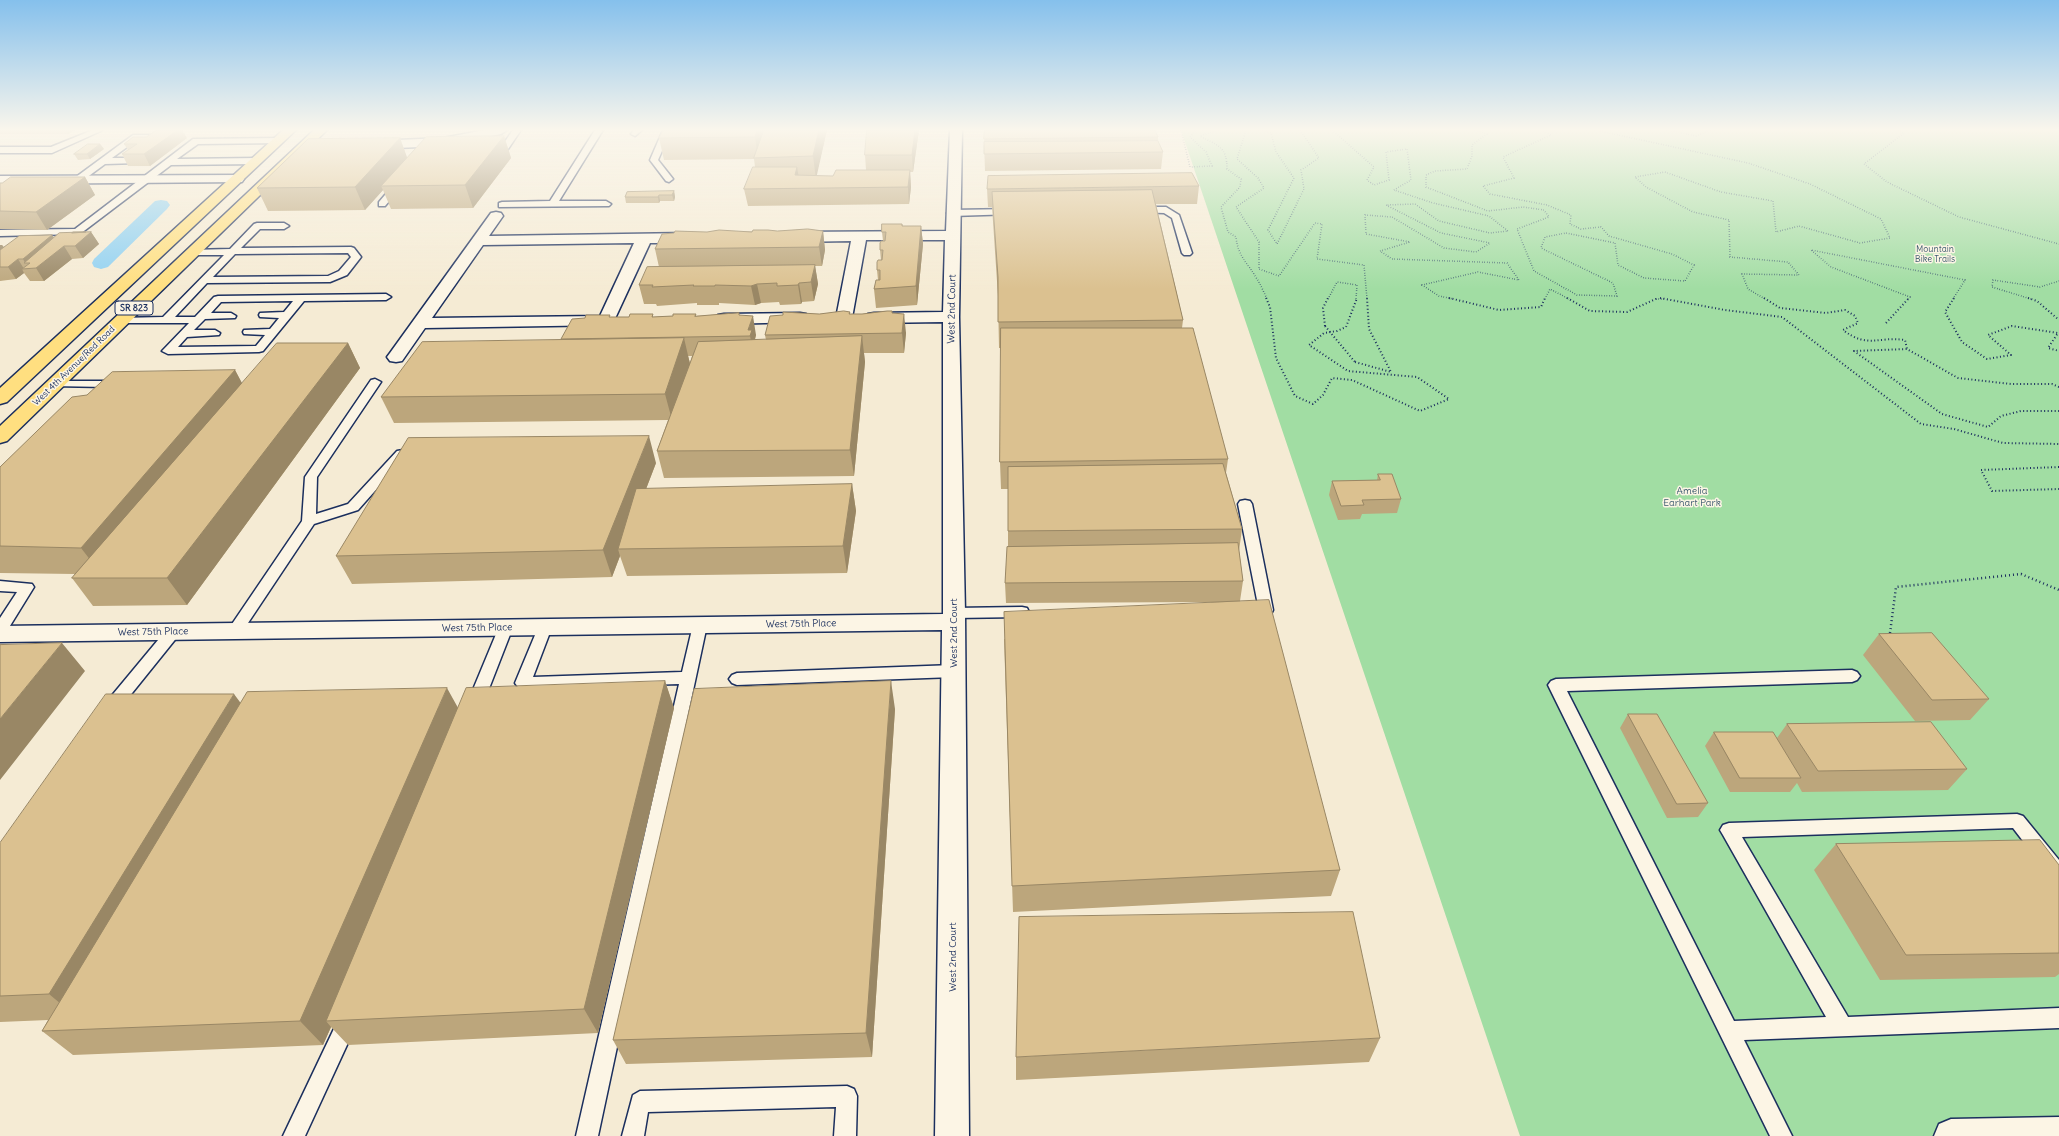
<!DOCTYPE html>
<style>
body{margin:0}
canvas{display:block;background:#f5ebd4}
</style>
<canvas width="2059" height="1136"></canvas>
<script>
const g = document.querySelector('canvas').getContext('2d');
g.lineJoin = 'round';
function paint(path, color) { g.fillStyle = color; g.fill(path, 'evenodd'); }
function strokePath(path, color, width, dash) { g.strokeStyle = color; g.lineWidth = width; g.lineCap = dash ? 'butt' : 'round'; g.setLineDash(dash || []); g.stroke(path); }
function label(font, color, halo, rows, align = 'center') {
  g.font = font + ' Delius,sans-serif'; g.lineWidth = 3; g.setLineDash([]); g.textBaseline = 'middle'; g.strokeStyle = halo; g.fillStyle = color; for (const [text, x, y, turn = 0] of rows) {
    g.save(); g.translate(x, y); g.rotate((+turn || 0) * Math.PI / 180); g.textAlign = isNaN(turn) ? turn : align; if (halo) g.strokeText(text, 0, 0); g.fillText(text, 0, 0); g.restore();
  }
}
const green = new Path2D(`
 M 1181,130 L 2059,130 L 2059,1136 L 1520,1136 Z`);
const canal = new Path2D(`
 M 161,200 L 167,201 L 170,205 L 167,209 L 108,267 L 101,269 L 94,267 L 92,263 L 94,259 L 155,201 Z`);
const pathFar2 = new Path2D(`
 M 1181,130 L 1190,167 L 1212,166 L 1206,152 L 1190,137 L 1196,130
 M 1218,130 L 1200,136 C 1218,146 1227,146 1227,169 L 1241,179 L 1240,187 L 1221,207 L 1228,232 L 1236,237 C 1238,257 1248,263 1257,279 C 1261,285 1264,293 1267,299
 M 1250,130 L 1246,130 L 1237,159 L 1258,178 L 1264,188 L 1236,207 L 1259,242 L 1259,269 L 1279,276 L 1315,223 L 1322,224 L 1317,259 L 1364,265 L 1367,299
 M 1263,130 L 1271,133 L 1276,152 L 1294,178 L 1268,230 L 1277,244 L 1304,189 L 1301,170 L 1319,158 L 1300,130
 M 1332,130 L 1374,167 L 1367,180 L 1374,185 L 1389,180 L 1386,152 L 1407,149 L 1411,180 L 1394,190 L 1433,203 L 1489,216 L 1508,231 L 1490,233 L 1439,221 L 1415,204 L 1386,205 L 1441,233 L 1490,243 L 1476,252 L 1444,248 L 1392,217 L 1365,215 L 1366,234 L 1410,242 L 1380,251 L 1392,259 L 1507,263 L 1519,280 L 1478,272 L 1422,285 L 1439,296 L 1453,299
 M 1475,130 L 1487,134 L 1472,145 L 1472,156 L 1467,169 L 1435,171 L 1426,175 L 1426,187 L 1488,211 L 1523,207 L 1544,210 L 1549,217 L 1517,229 L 1534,271 L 1577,295 L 1617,296 L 1613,283 L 1541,248 L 1545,237 L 1566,233 L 1615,243 L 1618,265 L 1644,278 L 1685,281 L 1694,265 L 1672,254 L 1609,236 L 1601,227 L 1581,229 L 1570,224 L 1571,215 L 1547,205 L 1490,194 L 1483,186 L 1514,178 L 1503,157 L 1551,135 L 1542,130
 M 1595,130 L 1748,163 L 1810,184 L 1881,219 L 1890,238 L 1860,243 L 1799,226 L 1776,232 L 1773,201 L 1721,192 L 1665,172 L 1635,177 L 1646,187 L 1693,212 L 1729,220 L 1730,257 L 1788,262 L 1799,275 L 1742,274 L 1748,289 L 1765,299
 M 1669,130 L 1696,136 L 1710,130 L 1708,130
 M 1898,130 L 1904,133 L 1864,164 L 1887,182 L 1959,217 L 2059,244
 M 1328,299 L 1337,282 L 1357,285 L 1356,299
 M 1545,299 L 1550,289 L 1569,299
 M 1656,299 L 1666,299
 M 1908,299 L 1910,297 L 1831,267 L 1811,250 L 1965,280 L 1953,299
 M 2031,299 L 1992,287 L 1993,280 L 2040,287 L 2059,281`);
const pathFar1 = new Path2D(`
 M 1266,298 L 1270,307 L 1276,358 L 1295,396 L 1313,404 L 1323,395 L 1332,378 L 1352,380 L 1420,411 L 1449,399 L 1417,377 L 1348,371 L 1309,345 L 1324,333 L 1337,331 L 1346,327 L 1357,298
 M 1449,298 L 1499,310 L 1541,307 L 1545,298
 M 1567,298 L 1590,311 L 1627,312 L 1658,298
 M 1660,298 L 1725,310 L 1782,317 L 1921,424 L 1954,429 L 2003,443 L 2059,444
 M 1764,298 L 1780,308 L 1826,313 L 1845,310 L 1855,316 L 1858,323 L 1843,330 C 1868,349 1878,336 1905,340 L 1907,349
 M 1954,298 L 1945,312 L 1962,342 L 1987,359 L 2011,355 L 1988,335 L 2012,326 L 2058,333 L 2048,348 L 2059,351
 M 2028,298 L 2037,301 L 2059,320
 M 1886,323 L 1909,298
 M 1325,326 L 1323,308 L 1328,298
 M 1355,362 L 1391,372 L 1369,329 L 1367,298
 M 2059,387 L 2052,384 L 2011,384 L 1958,378 L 1907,349 L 1854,351 L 1942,414 L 1988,427 L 2001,416 L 2021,411 L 2059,411
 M 2059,467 L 1981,470 L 1992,491 L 2059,489`);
const path = new Path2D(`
 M 1890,633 L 1896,587 L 2021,574 L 2059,590`);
const service = new Path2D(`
 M 93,130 L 103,130 L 52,153 L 0,153 L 0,147 L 51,147 Z
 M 513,130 L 521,130 L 504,155 L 498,155 L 497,153 Z
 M 595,130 L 603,130 L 559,201 L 606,201 L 611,204 L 609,206 L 499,207 L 499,203 L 502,202 L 550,201 Z
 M 634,130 L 642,130 L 635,136 L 631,134 Z
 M 663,130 L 671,130 L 658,160 L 673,179 L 669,182 L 666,181 L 650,160 Z
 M 133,135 L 164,135 L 168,137 L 164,139 L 138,139 L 112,158 L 135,158 L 139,161 L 138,163 L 105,164 L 82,181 L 76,181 L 76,177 Z
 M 278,138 L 282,141 L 281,143 L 198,144 L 177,159 L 257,158 L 261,161 L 257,164 L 171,165 L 80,234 L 0,236 L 0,230 L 75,229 L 193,139 Z
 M 399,181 L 403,184 L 402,186 L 385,206 L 379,206 L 379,202 L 396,182 Z
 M 1139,207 L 1166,207 L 1179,215 L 1192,253 L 1190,255 L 1184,255 L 1182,253 L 1172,218 L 1164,213 L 1136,212 L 1134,210 Z
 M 1012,209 L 1015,210 L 1015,214 L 952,216 L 947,213 L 952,210 Z
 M 257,223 L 284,223 L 289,226 L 284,229 L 260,229 L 241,248 L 351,247 L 354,248 L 361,257 L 347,275 L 330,282 L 207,283 L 175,317 L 195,317 L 214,297 L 218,296 L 386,294 L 391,297 L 386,300 L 304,301 L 263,351 L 259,352 L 168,354 L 162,351 L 189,323 L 116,323 L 115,321 L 116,319 L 120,318 L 163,317 L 224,255 L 193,255 L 188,252 L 190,250 L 230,249 L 254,224 ZM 348,253 L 351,257 L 339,271 L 328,276 L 213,277 L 235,254 ZM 293,301 L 284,312 L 260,313 L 259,315 L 260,317 L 279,318 L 270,329 L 244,330 L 243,332 L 244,334 L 265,335 L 256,346 L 178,347 L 187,337 L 219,335 L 220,333 L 215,330 L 194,330 L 205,319 L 235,318 L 236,316 L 231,313 L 211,313 L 221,302 Z
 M 375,379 L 381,382 L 317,477 L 316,514 L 348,504 L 397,451 L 409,449 L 415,453 L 413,456 L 405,457 L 358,510 L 314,524 L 240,635 L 235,636 L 230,635 L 228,631 L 230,627 L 302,521 L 305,477 L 371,380 Z
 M 55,381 L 114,381 L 120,384 L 111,389 L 106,387 L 51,386 L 49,384 Z
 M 1245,500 L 1250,501 L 1252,504 L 1273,610 L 1271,614 L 1266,615 L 1252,614 L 1250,610 L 1252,606 L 1258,605 L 1238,504 L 1240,501 Z
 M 0,581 L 32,584 L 34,587 L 5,634 L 0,635 L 0,618 L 17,592 L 0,591 Z
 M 1022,607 L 1027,608 L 1029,612 L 1027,616 L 1022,617 L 954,618 L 949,617 L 947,613 L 949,609 L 954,608 Z
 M 700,620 L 705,621 L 707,625 L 598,1136 L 576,1136 L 679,684 L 523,689 L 518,687 L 515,683 L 540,623 L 545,622 L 550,623 L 552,627 L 533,677 L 682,672 L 693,625 L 695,621 Z
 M 506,622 L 511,623 L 513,627 L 483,704 L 481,708 L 475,710 L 469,708 L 467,704 L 499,627 L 501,623 Z
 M 173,627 L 178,628 L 180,632 L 178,636 L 116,713 L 110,715 L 104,713 L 102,709 L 104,705 L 168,628 Z
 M 954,665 L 959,667 L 962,671 L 959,675 L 954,677 L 737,685 L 732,683 L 729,679 L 732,675 L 737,673 Z
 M 1852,670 L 1857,672 L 1860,676 L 1857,680 L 1852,682 L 1567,691 L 1734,1021 L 1826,1017 L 1723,835 L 1720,830 L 1723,825 L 1729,823 L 2017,814 L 2023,816 L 2059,860 L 2059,882 L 2053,880 L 2013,828 L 1742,837 L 1848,1017 L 2059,1008 L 2059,1028 L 1744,1040 L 1792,1136 L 1770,1136 L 1548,685 L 1551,681 L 1556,679 Z
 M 348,1011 L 355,1014 L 358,1021 L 305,1136 L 283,1136 L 341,1014 Z
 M 847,1086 L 854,1089 L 857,1096 L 856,1136 L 834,1136 L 836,1107 L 648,1112 L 644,1136 L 622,1136 L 633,1095 L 640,1091 Z`);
const minor = new Path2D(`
 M 485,130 L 507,130 L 501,134 L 443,146 L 373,149 L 366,145 L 373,141 L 443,138 Z
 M 950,130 L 962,130 L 959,317 L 965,613 L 969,1136 L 935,1136 L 942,630 L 0,642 L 0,626 L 943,614 L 943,322 L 874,323 L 868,322 L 866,318 L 868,314 L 874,313 L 943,312 L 945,240 L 866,240 L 852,318 L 850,322 L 844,323 L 838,322 L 836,318 L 851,241 L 793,242 L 788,240 L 785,237 L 788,234 L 793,232 L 946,231 Z
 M 237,175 L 242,176 L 244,179 L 242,182 L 0,184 L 0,176 Z
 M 496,212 L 501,213 L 503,216 L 489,236 L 689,233 L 694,235 L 697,238 L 694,241 L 689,243 L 650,243 L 612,325 L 425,328 L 402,361 L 396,362 L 390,361 L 387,357 L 390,353 L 491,213 ZM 634,243 L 600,316 L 432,318 L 483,245 Z
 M 800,313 L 806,314 L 808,318 L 806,322 L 724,324 L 718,323 L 716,319 L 718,315 L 724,314 Z
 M 2059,1117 L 2059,1136 L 1934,1136 L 1939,1124 L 1951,1119 Z`);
const primary = new Path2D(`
 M 283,130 L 296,130 L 7,402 L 0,404 L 0,388 Z
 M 314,130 L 327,130 L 7,441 L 0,443 L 0,426 Z`);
const pathBridge = new Path2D(`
 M 1325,326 L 1355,362`);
const wall = new Path2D(`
 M 0,130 L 75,130 L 68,134 L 0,134 Z
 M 664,130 L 827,130 L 816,176 L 833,176 L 866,170 L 865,155 L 919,130 L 913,172 L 910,172 L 911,187 L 909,204 L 748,206 L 744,189 L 755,167 L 754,159 L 664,160 L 659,138 Z
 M 985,130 L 1158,137 L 1158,141 L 1163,152 L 1161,169 L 985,171 L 984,142 Z
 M 504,136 L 511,158 L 473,208 L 391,209 L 383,190 L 365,210 L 268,211 L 257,188 L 400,138 L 407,158 Z
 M 187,138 L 150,166 L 128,166 L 122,154 L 128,150 L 124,144 Z
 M 100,144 L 104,149 L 90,159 L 78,160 L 74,154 Z
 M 85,177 L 95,195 L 47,230 L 0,229 L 0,183 Z
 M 1199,186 L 1197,204 L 1156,204 L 1183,320 L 1182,328 L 1228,459 L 1226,473 L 1242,529 L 1239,551 L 1243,581 L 1240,601 L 1340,870 L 1331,896 L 1013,912 L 1004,639 L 1212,602 L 1006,603 L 1005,583 L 1008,547 L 1008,489 L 1001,489 L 1000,462 L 1001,348 L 999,348 L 998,296 L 992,207 L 988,207 L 987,189 Z
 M 674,191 L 675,197 L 674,201 L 660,201 L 659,203 L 626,203 L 625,197 Z
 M 902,224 L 903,226 L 921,226 L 923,244 L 917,305 L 876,308 L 874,289 L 878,280 L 877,270 L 881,260 L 880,250 L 883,241 L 882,232 Z
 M 777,231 L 823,231 L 825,250 L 822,266 L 815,266 L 818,284 L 814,301 L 802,302 L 801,304 L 780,305 L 779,302 L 761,303 L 755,305 L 719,303 L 719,305 L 697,305 L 697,303 L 657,306 L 656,304 L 644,304 L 639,285 L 659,267 L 655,249 L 674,233 Z
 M 86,232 L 91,232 L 99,244 L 83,258 L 72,259 L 44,281 L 30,281 L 24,273 L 16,279 L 0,281 L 0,245 L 2,245 L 4,247 L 52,235 L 54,238 Z
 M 892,311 L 892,313 L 906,333 L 904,353 L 864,353 L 865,362 L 854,476 L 664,478 L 657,451 L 668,420 L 394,423 L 381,397 L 562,340 L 561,339 L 585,318 L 629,317 L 653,314 L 653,317 L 673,316 L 696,314 L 696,316 L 740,315 L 756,335 L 755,340 L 766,340 L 765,335 L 819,314 L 850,312 L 850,314 L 862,314 ZM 688,356 L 692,356 L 690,363 Z
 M 348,343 L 360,368 L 187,605 L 93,606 L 72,578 L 75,574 L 0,573 L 0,467 L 87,395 L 235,370 L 242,384 Z
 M 656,463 L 646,489 L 852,484 L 856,511 L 847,573 L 627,576 L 620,556 L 612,577 L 352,584 L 336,556 Z
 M 1378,474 L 1401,499 L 1397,513 L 1362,514 L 1360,519 L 1338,520 L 1329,495 L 1332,481 L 1377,480 Z
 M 1879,634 L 1989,699 L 1970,720 L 1915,721 L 1863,655 Z
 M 665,681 L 674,708 L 598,1033 L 348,1045 L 331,1027 L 323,1045 L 73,1055 L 42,1031 L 48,1020 L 0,1022 L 0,843 L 241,703 L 458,708 Z
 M 895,709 L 872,1057 L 626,1064 L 613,1040 Z
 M 1628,714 L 1708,803 L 1698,817 L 1667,818 L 1620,728 Z
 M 1787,724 L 1967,769 L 1948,790 L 1802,792 L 1797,783 L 1790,792 L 1730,792 L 1705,746 L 1714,732 L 1777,738 Z
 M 1836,844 L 2059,865 L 2059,974 L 2055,977 L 1880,980 L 1814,870 Z
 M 1380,1038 L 1369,1062 L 1016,1080 L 1016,1057 Z`);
const shadedWall = new Path2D(`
 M 66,130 L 75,130 L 68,134 Z
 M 178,130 L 182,130 L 187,138 L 150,166 L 144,154 Z
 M 757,130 L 768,130 L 758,158 L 755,137 Z
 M 819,130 L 827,130 L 816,179 L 813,156 Z
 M 915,130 L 919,130 L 913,172 L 912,155 Z
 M 504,136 L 511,158 L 473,208 L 465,185 Z
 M 400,138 L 408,160 L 381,186 L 383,190 L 365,210 L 355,187 Z
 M 100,144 L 104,149 L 90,159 L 87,154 Z
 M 797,167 L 800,184 L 795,175 Z
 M 910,170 L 911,187 L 909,204 L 908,187 Z
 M 85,177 L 95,195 L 47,230 L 36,212 Z
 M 674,191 L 675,197 L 674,201 L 672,195 Z
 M 659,195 L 660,201 L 659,203 L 658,197 Z
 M 921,226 L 923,244 L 917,305 L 916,286 Z
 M 823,231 L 825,250 L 822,266 L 819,247 Z
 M 91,232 L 99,244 L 83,258 L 75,246 Z
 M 52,235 L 60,248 L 30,263 L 25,263 L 23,259 Z
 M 0,245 L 2,245 L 10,257 L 0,266 Z
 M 64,246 L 72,259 L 44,281 L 36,268 Z
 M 18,259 L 24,269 L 22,269 L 24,273 L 16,279 L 8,267 Z
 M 815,265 L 818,284 L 814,301 L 811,282 Z
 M 799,283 L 802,302 L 801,304 L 798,285 Z
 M 757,284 L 761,303 L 755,305 L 751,286 Z
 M 904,314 L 906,333 L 904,353 L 902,333 Z
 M 753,316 L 756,335 L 754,342 L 754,355 L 750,336 L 748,330 Z
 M 862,336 L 865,362 L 854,476 L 850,450 Z
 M 684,338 L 690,364 L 672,420 L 665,394 Z
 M 348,343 L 360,368 L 187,605 L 167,578 Z
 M 235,370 L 249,396 L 102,575 L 81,548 Z
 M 649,436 L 656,463 L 623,549 L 618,549 L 620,556 L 612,577 L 603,550 Z
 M 852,484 L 856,511 L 847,573 L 843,546 Z
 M 62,643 L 85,671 L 0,780 L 0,719 Z
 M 665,681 L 674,708 L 598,1033 L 584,1009 Z
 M 891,681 L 895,709 L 872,1057 L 866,1033 Z
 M 447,688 L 462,715 L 326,1021 L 331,1027 L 323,1045 L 300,1021 Z
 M 234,694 L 254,721 L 79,1019 L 49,994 Z`);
const building = new Path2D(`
 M 157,130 L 178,130 L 144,154 L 122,154 L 137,144 L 124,144 L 133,137 L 146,137 Z
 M 664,130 L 757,130 L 755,137 L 659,138 Z
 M 764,130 L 819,130 L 813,156 L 754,158 Z
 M 867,130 L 915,130 L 912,155 L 865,155 Z
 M 985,130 L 1155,130 L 1158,137 L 984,139 Z
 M 504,136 L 465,185 L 381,186 L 426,137 Z
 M 400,138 L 355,187 L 257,188 L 308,139 Z
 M 1158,141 L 1163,152 L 984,154 L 984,142 Z
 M 88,144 L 100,144 L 87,154 L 74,154 Z
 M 753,167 L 797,167 L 795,175 L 833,176 L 836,170 L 910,170 L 908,187 L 744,189 Z
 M 1192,173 L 1199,186 L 987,189 L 988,176 Z
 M 11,177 L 85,177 L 36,212 L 0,211 L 0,183 L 2,183 Z
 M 1152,190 L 1183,320 L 998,322 L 998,277 L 992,192 Z
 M 674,191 L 672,195 L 659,195 L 658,197 L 625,197 L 627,192 Z
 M 882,224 L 902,224 L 902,226 L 921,226 L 916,286 L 874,289 L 876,280 L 880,280 L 880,270 L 877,270 L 877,262 L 878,260 L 882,260 L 883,250 L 880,250 L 880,243 L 881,241 L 885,241 L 886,232 L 882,232 Z
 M 808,229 L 823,231 L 819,247 L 655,249 L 662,234 L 674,233 L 675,231 L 707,232 L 719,230 L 752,232 L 753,230 L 768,230 L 777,231 Z
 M 73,232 L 86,232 L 72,233 Z
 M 91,232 L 75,246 L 64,246 L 36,268 L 22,269 L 30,263 L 24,263 L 59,233 Z
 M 52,235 L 23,259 L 18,259 L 8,267 L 0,267 L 0,250 L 19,236 Z
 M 815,265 L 811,282 L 799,283 L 798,285 L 777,286 L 777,283 L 757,284 L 751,286 L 715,285 L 715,286 L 693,286 L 694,285 L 652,287 L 653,285 L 639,285 L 647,267 Z
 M 844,311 L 850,312 L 849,314 L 862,314 L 887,311 L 892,311 L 892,313 L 904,314 L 902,333 L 765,335 L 770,316 L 783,315 L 783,312 L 819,314 Z
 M 739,313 L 739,315 L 753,316 L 748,330 L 752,330 L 750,336 L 561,339 L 572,319 L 585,318 L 586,315 L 610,315 L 609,317 L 629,317 L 630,314 L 653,314 L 652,317 L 673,316 L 673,314 L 696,314 L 695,316 Z
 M 1001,328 L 1193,328 L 1228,459 L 1000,462 Z
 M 862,336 L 850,450 L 657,451 L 698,342 Z
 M 684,338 L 665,394 L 381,397 L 422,342 Z
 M 277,343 L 348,343 L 167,578 L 72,578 Z
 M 235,370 L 81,548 L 0,546 L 0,467 L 72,397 L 87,395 L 112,372 Z
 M 649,436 L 603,550 L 336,556 L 408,438 Z
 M 1223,464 L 1242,529 L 1008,531 L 1008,467 Z
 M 1378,474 L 1392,474 L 1401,499 L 1362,500 L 1364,505 L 1341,506 L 1332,481 L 1380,480 Z
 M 852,484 L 843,546 L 618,549 L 636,489 Z
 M 1238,543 L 1243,581 L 1005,583 L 1007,547 Z
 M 1269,600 L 1340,870 L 1012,886 L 1004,612 Z
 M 1932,633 L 1989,699 L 1932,700 L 1879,634 Z
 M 62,643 L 0,719 L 0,645 Z
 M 665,681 L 584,1009 L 326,1021 L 466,688 Z
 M 891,681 L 866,1033 L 613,1040 L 694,689 Z
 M 447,688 L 300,1021 L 42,1031 L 247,692 Z
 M 106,694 L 234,694 L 49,994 L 0,996 L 0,843 Z
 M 1628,714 L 1657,714 L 1708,803 L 1677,804 Z
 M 1931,722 L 1967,769 L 1818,771 L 1787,724 Z
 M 1714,732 L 1773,732 L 1801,778 L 1740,778 Z
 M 2040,840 L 2059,865 L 2059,953 L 1906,955 L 1836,844 Z
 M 1353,912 L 1380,1038 L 1016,1057 L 1019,917 Z`);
const farParknames = [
 ["Mountain",1935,249],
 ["Bike Trails",1935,259]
];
const shields = [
 [134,308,38]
];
const shieldNames = [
 ["SR 823",134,308]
];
const farStreetnames = [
 ["West 4th Avenue/Red Road",74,366,-44]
];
const streetNames = [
 ["West 2nd Court",952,309,-89],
 ["West 75th Place",801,624,-1],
 ["West 75th Place",477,628,-1],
 ["West 75th Place",153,632,-1],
 ["West 2nd Court",954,633,-90],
 ["West 2nd Court",953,957,-90]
];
const parkNames = [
 ["Amelia",1692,491],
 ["Earhart Park",1692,503]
];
paint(green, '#a1dda3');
paint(canal, '#90d1f2');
strokePath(service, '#1b2f5e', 3);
strokePath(minor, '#1b2f5e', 3);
strokePath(primary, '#1b2f5e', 3);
strokePath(pathFar2, '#1b2f5e', 1.5, [0.5, 2]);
strokePath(pathFar1, '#1b2f5e', 2, [1, 2.5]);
strokePath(path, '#1b2f5e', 2.5, [1, 3]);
paint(service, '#fcf5e5');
paint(minor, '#fcf5e5');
paint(primary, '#ffdf80');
strokePath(pathBridge, '#1b2f5e', 2, [1, 2.5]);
paint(wall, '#bca67c');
paint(shadedWall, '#998765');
paint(building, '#dbc190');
strokePath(building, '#998765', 1);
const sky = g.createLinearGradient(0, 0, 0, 289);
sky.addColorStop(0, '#85c0ec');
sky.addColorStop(0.45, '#faf6ec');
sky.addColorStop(1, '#faf6ec00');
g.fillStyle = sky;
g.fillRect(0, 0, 2059, 289);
label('9px', '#3c5a6f', '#fcf5e5', farParknames);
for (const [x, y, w] of shields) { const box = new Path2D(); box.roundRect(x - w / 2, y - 7, w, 14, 3); g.fillStyle = '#fcf5e5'; g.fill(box); strokePath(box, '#1b2f5e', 1); }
label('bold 9px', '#1b2f5e', null, shieldNames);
label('9px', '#1b2f5e', '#fcf5e5', farStreetnames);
label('10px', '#1b2f5e', '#fcf5e5', streetNames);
label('10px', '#3c5a6f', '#fcf5e5', parkNames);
</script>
